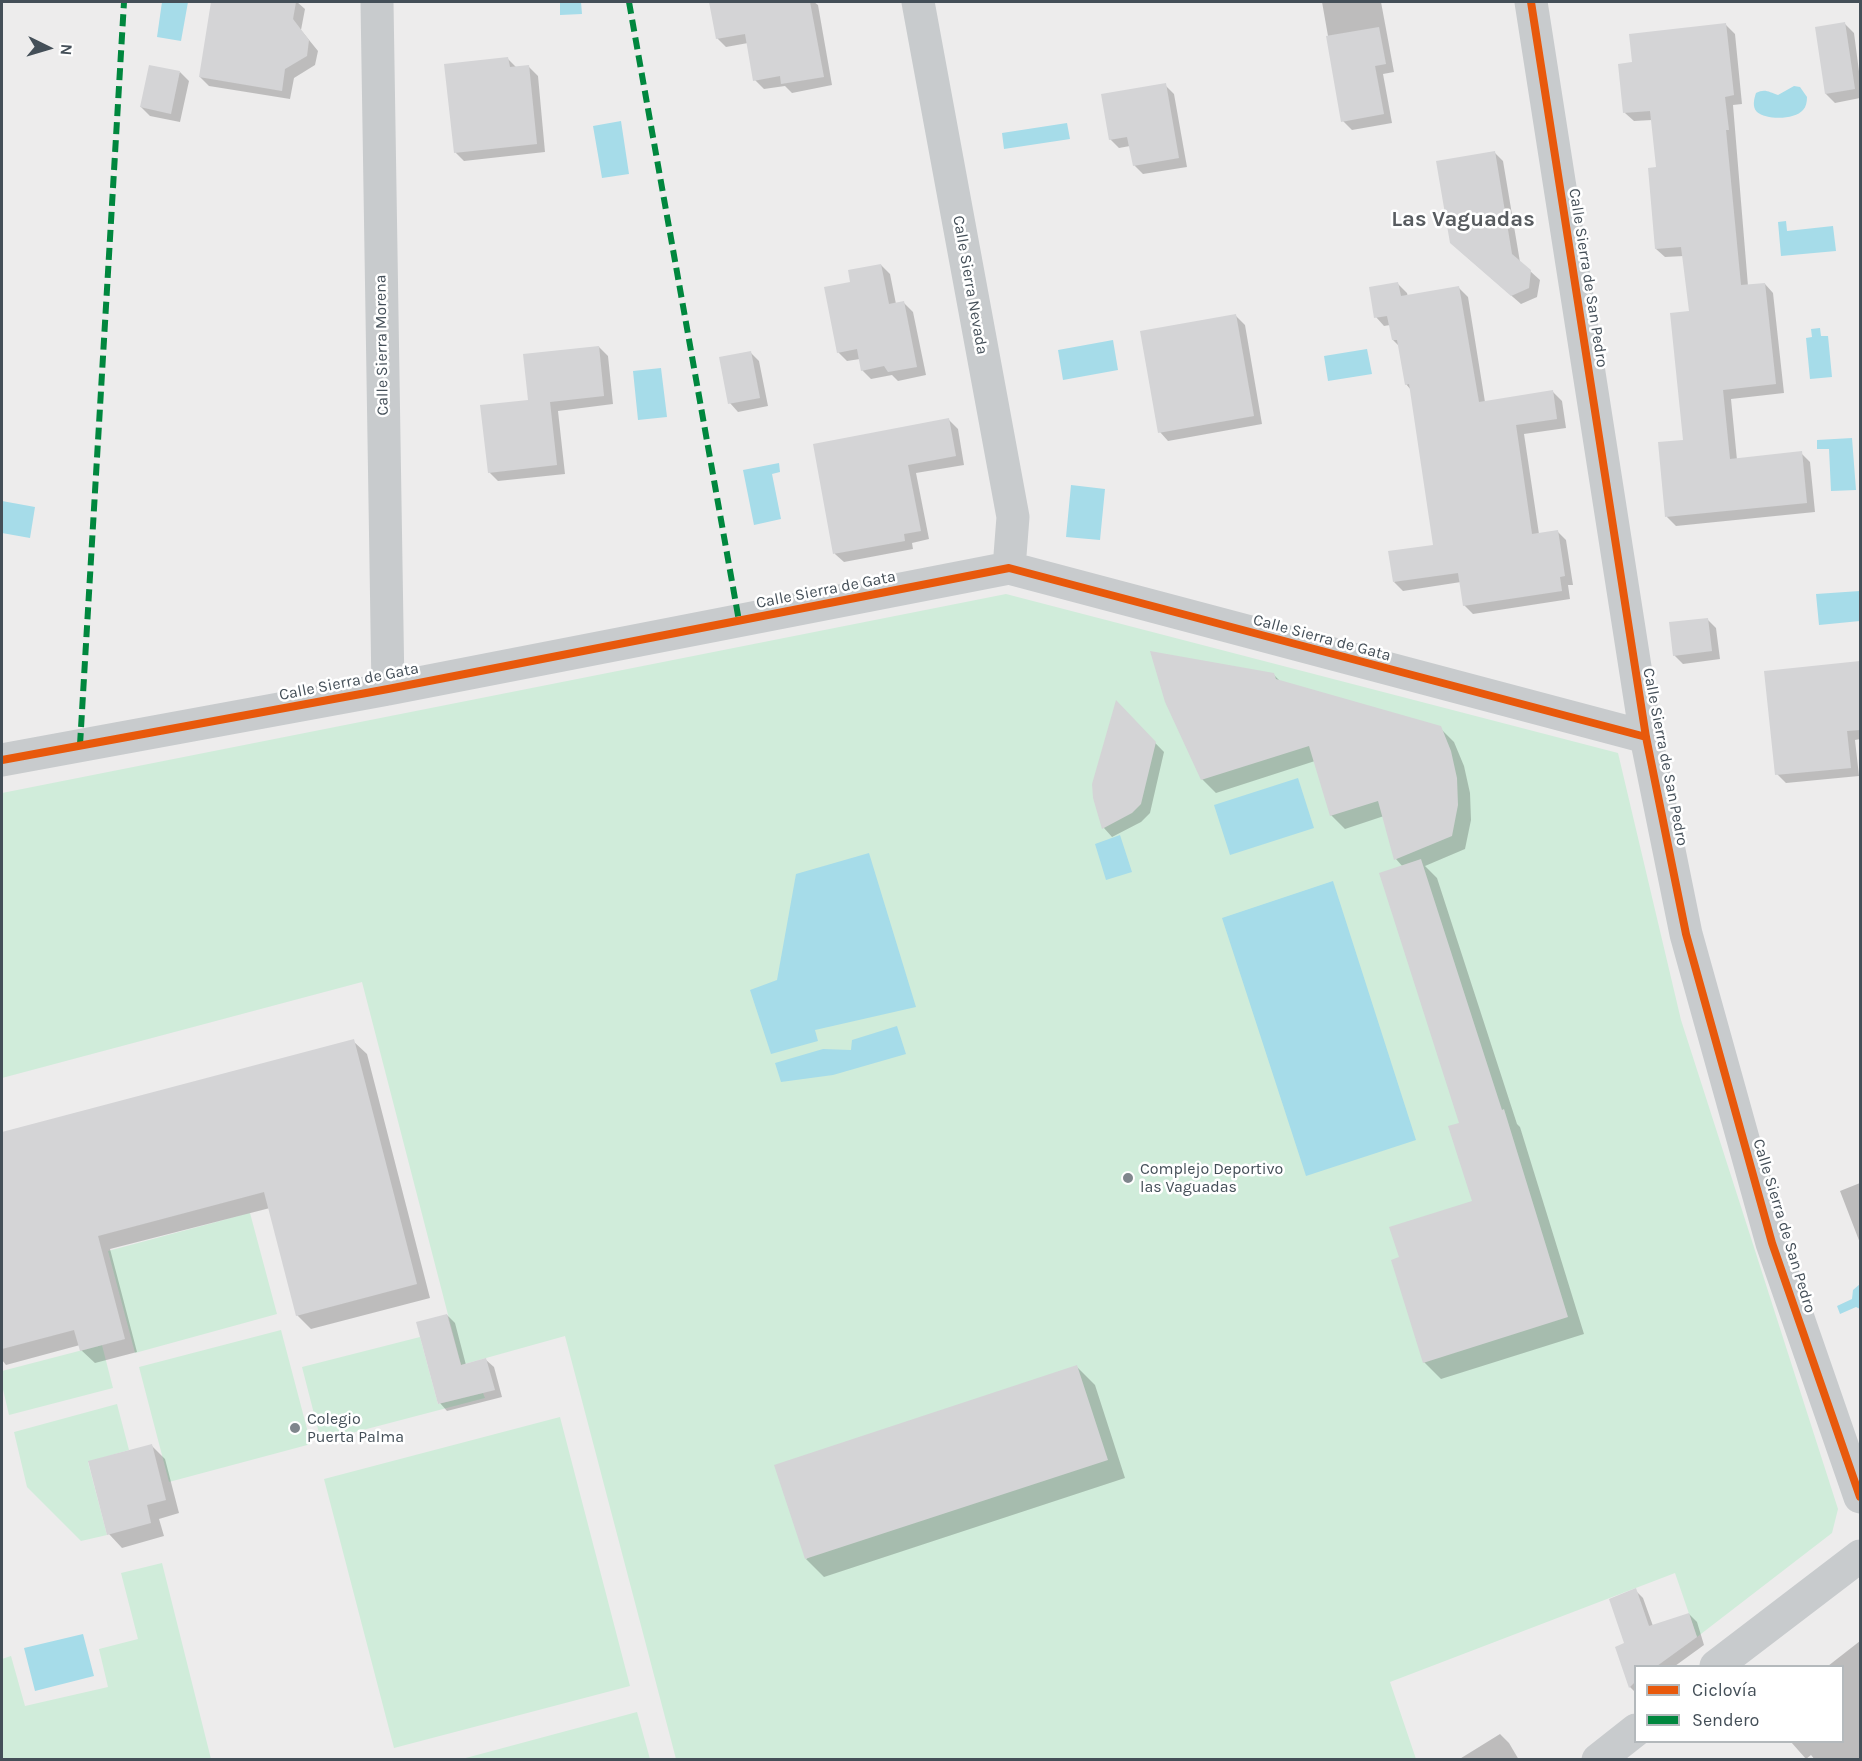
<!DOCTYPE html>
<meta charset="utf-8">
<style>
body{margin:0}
#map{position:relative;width:1862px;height:1761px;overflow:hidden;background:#edecec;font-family:Karla,sans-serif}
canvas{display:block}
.frame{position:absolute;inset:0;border:3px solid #444f58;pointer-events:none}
.legend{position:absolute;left:1634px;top:1665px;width:210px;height:78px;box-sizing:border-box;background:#fff;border:2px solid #b4b9bc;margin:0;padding:8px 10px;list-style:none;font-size:18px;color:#444f58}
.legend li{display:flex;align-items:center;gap:12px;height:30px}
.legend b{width:30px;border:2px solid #b4b9bc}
.north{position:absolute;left:18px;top:18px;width:60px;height:60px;-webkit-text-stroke:4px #fff;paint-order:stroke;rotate:95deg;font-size:16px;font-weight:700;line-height:24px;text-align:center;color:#444f58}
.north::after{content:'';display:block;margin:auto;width:21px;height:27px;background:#444f58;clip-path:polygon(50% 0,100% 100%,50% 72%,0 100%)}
</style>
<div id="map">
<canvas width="1862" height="1761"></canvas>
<div class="frame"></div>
<ul class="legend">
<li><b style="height:8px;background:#e8590c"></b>Ciclovía</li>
<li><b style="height:8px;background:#00873e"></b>Sendero</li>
</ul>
<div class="north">N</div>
</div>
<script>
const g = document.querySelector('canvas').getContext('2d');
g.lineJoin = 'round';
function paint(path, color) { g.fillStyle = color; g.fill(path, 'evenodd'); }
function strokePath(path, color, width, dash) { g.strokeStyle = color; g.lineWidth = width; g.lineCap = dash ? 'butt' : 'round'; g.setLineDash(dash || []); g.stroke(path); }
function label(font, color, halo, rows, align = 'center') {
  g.font = font + ' Karla,sans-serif'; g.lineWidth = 5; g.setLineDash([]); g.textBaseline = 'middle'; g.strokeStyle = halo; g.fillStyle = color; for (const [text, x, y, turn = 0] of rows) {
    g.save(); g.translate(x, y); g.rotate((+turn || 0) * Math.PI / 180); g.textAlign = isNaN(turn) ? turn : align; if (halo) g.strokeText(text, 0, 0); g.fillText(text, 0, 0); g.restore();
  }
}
const green = new Path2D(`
 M 1006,594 L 1618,753 L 1681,1020 L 1838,1509 L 1832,1533 L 1697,1637 L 1675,1573 L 1390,1682 L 1416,1759 L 676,1759 L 565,1336 L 461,1365 L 362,982 L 2,1078 L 2,793 Z
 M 250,1213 L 277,1314 L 135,1353 L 108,1251 Z
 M 281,1330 L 311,1444 L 169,1482 L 139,1367 Z
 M 420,1337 L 438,1404 L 483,1393 L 485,1398 L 321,1441 L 302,1367 Z
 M 102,1345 L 113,1388 L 9,1415 L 2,1385 L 2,1371 Z
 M 117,1404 L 129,1450 L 88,1462 L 107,1535 L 81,1541 L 27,1487 L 14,1432 Z
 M 560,1417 L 630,1686 L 394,1748 L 324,1479 Z
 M 162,1563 L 211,1759 L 2,1759 L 2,1659 L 11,1656 L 25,1706 L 108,1687 L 99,1649 L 138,1639 L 121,1573 Z
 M 637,1712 L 650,1759 L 462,1759 Z`);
const water = new Path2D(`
 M 162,2 L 188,2 L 181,41 L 157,37 Z
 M 560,2 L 581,2 L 582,14 L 560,15 Z
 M 1794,86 L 1800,87 L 1807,97 C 1807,102 1806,107 1803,110 C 1795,120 1766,120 1757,112 C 1752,107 1754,99 1756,93 C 1765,88 1769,92 1778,95 Z
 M 621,121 L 629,174 L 602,178 L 593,126 Z
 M 1067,123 L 1070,139 L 1004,149 L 1002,133 Z
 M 1786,221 L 1787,231 L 1833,226 L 1836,251 L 1781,256 L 1778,222 Z
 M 1820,328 L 1821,336 L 1828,336 L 1832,377 L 1810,379 L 1806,338 L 1812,337 L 1811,329 Z
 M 1113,340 L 1118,370 L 1063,380 L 1058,350 Z
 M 1367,349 L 1372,374 L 1328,381 L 1324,356 Z
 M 661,368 L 667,417 L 638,420 L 633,371 Z
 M 1852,438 L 1856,490 L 1831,491 L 1829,449 L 1817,449 L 1817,440 Z
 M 779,463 L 780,472 L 772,474 L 781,519 L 754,525 L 743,470 Z
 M 1071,485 L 1105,489 L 1100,540 L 1066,537 Z
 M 2,501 L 35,507 L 30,538 L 2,533 Z
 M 1860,591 L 1860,621 L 1819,625 L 1816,594 Z
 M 1298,778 L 1314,828 L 1230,855 L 1214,805 Z
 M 1120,835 L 1132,872 L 1106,880 L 1095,844 Z
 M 869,853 L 916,1007 L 815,1030 L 818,1041 L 771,1054 L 750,990 L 777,980 L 796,874 Z
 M 1333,881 L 1416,1140 L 1306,1176 L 1222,918 Z
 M 897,1026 L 906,1054 L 833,1075 L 781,1082 L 775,1063 L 823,1049 L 851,1050 L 852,1040 Z
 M 1860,1284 L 1860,1309 L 1856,1307 L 1840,1314 L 1837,1306 L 1852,1299 L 1853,1290 Z
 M 83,1634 L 94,1676 L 35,1691 L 24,1648 Z`);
const shadow = new Path2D(`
 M 213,2 L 297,2 L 305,9 L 301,30 L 318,51 L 315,65 L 294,78 L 290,99 L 209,86 L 200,77 Z
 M 711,2 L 814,2 L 818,5 L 832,85 L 792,93 L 785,86 L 764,89 L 755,80 L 748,43 L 726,47 L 717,38 Z
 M 1322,2 L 1381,2 L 1394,72 L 1383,74 L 1392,123 L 1352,130 L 1343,121 Z
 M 1845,24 L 1854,33 L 1860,79 L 1860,98 L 1835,103 L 1826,94 L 1817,28 Z
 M 1726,25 L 1735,34 L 1742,104 L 1733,105 L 1748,286 L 1765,284 L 1773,293 L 1784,393 L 1731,399 L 1737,460 L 1801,453 L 1810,462 L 1815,512 L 1676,526 L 1667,517 L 1685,441 L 1691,313 L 1684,256 L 1665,257 L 1656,249 L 1658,169 L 1652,120 L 1634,121 L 1625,113 L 1634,63 Z
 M 508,59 L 517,68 L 529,67 L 538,76 L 545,152 L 464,161 L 455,152 Z
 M 180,72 L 189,81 L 180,122 L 150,116 L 141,107 Z
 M 1165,85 L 1174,94 L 1187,167 L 1143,174 L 1134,165 L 1130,146 L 1119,148 L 1110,139 Z
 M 1494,152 L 1503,161 L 1520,262 L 1540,280 L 1537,297 L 1521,304 L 1460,251 Z
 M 881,265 L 890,274 L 896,304 L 904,303 L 913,312 L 926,375 L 898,381 L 892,375 L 871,379 L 862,370 L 860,359 L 847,361 L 838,352 L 852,283 Z
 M 1398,284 L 1407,293 L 1408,297 L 1459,288 L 1468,297 L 1485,402 L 1553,392 L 1562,401 L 1566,428 L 1524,434 L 1539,534 L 1557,531 L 1566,540 L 1573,585 L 1568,585 L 1570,599 L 1473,614 L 1464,605 L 1461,582 L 1403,591 L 1394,582 L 1435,546 L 1411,390 L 1406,384 L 1400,347 L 1393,340 L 1390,325 L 1384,326 L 1376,317 Z
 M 1236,316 L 1245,325 L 1262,424 L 1168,441 L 1160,432 Z
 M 599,347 L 608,356 L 613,404 L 558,411 L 565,474 L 498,481 L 489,472 L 529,401 Z
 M 750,352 L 759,361 L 768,406 L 738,412 L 730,403 Z
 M 949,420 L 958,429 L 964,465 L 916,473 L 929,539 L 912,543 L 913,549 L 844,562 L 835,554 L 815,445 Z
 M 1707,619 L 1716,628 L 1720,659 L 1683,664 L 1674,655 Z
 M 1859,663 L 1860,664 L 1860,739 L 1855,740 L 1859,776 L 1786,783 L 1777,774 Z
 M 1274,675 L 1281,682 L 1440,728 L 1454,742 L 1464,766 L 1470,793 L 1471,820 L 1465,849 L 1425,866 L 1437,878 L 1517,1124 L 1520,1127 L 1584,1334 L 1441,1379 L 1424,1362 L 1401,1258 L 1473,1202 L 1461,1124 L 1403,867 L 1396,859 L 1384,816 L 1345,829 L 1331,815 L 1315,761 L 1216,793 L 1202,779 Z
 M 1116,703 L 1164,752 L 1150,813 L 1141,822 L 1112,837 L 1104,828 L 1094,797 Z
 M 353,1041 L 367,1054 L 430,1298 L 311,1329 L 297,1315 L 270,1208 L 110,1249 L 137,1352 L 95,1363 L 81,1350 L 80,1345 L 6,1365 L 2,1360 L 2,1133 Z
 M 1860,1183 L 1860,1243 L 1840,1191 Z
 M 447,1315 L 455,1323 L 466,1365 L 486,1360 L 494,1367 L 502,1397 L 447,1411 L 440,1403 Z
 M 1077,1367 L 1095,1385 L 1125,1478 L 824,1577 L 806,1559 Z
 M 152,1446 L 165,1459 L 179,1513 L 159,1519 L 164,1536 L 122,1548 L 109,1534 Z
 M 1635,1590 L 1643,1598 L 1653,1626 L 1689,1614 L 1697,1622 L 1704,1645 L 1675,1666 L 1636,1666 L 1636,1693 L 1630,1687 L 1617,1648 L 1626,1644 Z
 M 1860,1641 L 1860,1760 L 1815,1760 L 1811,1755 L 1806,1759 L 1791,1742 L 1842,1742 L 1842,1666 L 1828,1666 Z
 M 1500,1734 L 1509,1743 L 1519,1760 L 1458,1760 Z`);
const building = new Path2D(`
 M 211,2 L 296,2 L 293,19 L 309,40 L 307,56 L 285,69 L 282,91 L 199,77 Z
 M 709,2 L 810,2 L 824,77 L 781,84 L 780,76 L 753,81 L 745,34 L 716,39 Z
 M 1845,22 L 1855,89 L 1825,94 L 1815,27 Z
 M 1726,23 L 1734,95 L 1725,97 L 1729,130 L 1726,130 L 1741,285 L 1765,283 L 1776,384 L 1723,390 L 1730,459 L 1802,451 L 1807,503 L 1665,517 L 1658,442 L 1683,440 L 1670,313 L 1689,311 L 1681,247 L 1655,249 L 1648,168 L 1656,167 L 1650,111 L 1623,113 L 1618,64 L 1632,62 L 1629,34 Z
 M 1379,27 L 1386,64 L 1375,66 L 1384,114 L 1341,122 L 1326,36 Z
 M 508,57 L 510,67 L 529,65 L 537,144 L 454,153 L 444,64 Z
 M 149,65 L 180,71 L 171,114 L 140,107 Z
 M 1166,83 L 1179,158 L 1133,166 L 1127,137 L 1109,140 L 1101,94 Z
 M 1495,151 L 1512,254 L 1531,270 L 1529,288 L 1511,296 L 1450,243 L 1436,161 Z
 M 881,264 L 889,304 L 904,301 L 917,367 L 888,372 L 884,366 L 861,371 L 857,349 L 837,353 L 824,287 L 850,282 L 848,270 Z
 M 1398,282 L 1401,296 L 1459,286 L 1479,402 L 1553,390 L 1557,419 L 1516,425 L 1532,534 L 1558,530 L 1565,576 L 1560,577 L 1562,591 L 1463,606 L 1458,573 L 1393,582 L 1388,551 L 1433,545 L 1409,384 L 1405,385 L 1397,340 L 1392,340 L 1387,316 L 1374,318 L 1369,287 Z
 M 1236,314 L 1254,416 L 1158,433 L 1140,331 Z
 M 599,346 L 604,396 L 550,402 L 557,465 L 488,473 L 480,405 L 528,400 L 523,354 Z
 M 751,351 L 760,398 L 728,404 L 719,357 Z
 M 949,418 L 956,456 L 908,465 L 921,531 L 904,534 L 905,541 L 833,554 L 813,444 Z
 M 1708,618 L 1712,651 L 1673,656 L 1669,622 Z
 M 1150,651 L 1274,673 L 1276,679 L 1441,726 L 1451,751 L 1457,778 L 1458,805 L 1452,836 L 1394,860 L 1378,801 L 1330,816 L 1309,746 L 1201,780 L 1165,702 Z
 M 1860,661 L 1860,730 L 1847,731 L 1851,768 L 1775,775 L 1764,671 Z
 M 1116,700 L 1156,742 L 1141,804 L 1132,813 L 1102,829 L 1093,798 L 1092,784 Z
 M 1421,859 L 1502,1110 L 1504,1109 L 1568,1317 L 1423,1363 L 1391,1260 L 1399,1257 L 1389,1227 L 1472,1201 L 1448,1126 L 1459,1123 L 1379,873 Z
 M 354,1039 L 417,1284 L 296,1316 L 264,1192 L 98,1236 L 125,1339 L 80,1351 L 74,1330 L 2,1349 L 2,1132 Z
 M 447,1314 L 461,1365 L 486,1358 L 495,1390 L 438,1404 L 416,1322 Z
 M 1077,1365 L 1108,1460 L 805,1559 L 774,1465 Z
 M 152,1444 L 166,1500 L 147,1505 L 151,1523 L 107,1535 L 88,1461 Z
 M 1636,1588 L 1649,1626 L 1689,1613 L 1697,1637 L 1657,1666 L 1635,1666 L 1635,1682 L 1629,1688 L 1615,1647 L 1624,1643 L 1609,1599 Z`);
const minor = new Path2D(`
 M 377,2 L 388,689
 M 918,2 L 1013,517 L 1009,568
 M 1531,2 L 1646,737 L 1686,934 L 1772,1243 L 1860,1497
 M 2,760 L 388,689 L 1009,568 L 1646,737
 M 1716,1666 L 1860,1556
 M 1598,1760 L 1636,1730`);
const quiet = new Path2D(`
 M 629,2 L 739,621
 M 80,745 L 124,2`);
const cycleway = new Path2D(`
 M 1531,2 L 1646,737 L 1686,934 L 1772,1243 L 1860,1497
 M 2,760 L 388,689 L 1009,568 L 1646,737`);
const markers = [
 [1128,1178,6,"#7f868c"],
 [295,1428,6,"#7f868c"]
];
const streetNames = [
 ["Calle Sierra de San Pedro",1588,278,81],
 ["Calle Sierra Nevada",970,285,80],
 ["Calle Sierra Morena",382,345,-91],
 ["Calle Sierra de Gata",826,590,-11],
 ["Calle Sierra de Gata",1322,638,15],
 ["Calle Sierra de Gata",349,682,-11],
 ["Calle Sierra de San Pedro",1665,757,79],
 ["Calle Sierra de San Pedro",1784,1226,73]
];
const poiNames = [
 ["Complejo Deportivo",1140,1169],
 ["las Vaguadas",1140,1187],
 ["Colegio",307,1419],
 ["Puerta Palma",307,1437]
];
const districtNames = [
 ["Las Vaguadas",1463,220]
];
paint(green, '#d0ecda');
paint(water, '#a6dce9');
paint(shadow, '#0003');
paint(building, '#d4d4d6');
strokePath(minor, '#c8cbcd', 33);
strokePath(quiet, '#00873e', 6, [12, 6]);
strokePath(cycleway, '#e8590c', 8);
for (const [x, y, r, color] of markers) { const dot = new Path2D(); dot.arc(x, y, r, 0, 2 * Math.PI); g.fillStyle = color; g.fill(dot); strokePath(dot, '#fff', 2); }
label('16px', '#444f58', '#fff', streetNames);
label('16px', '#444f58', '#fff', poiNames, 'left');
label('bold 22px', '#585c60', '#fff', districtNames);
</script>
